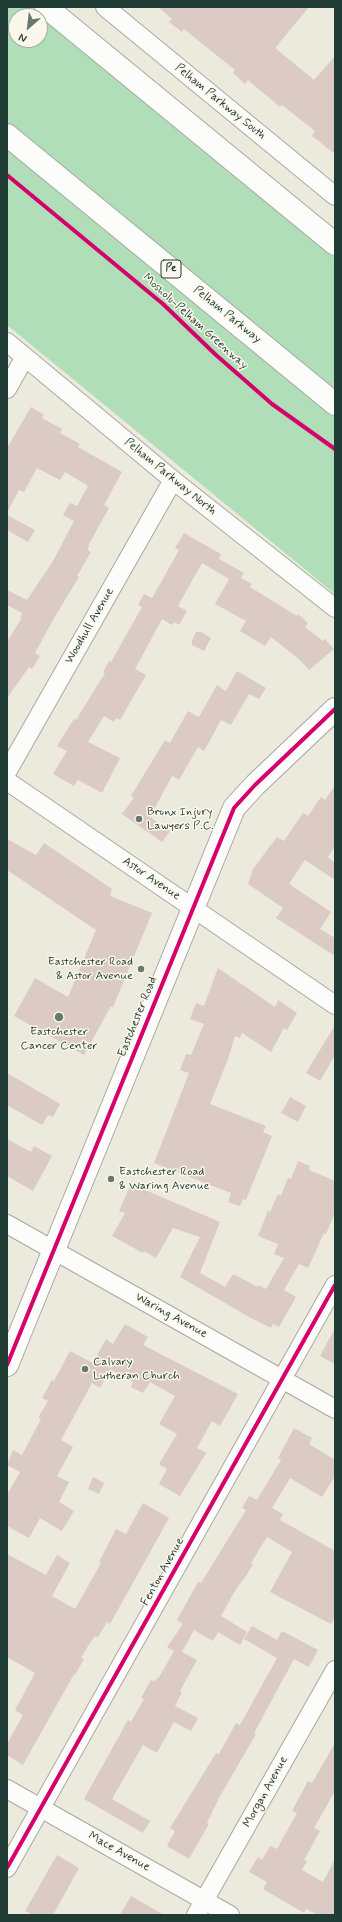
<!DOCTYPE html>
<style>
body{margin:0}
#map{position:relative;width:342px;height:1922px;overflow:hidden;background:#ece9dd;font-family:Mynerve,sans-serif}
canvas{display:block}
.frame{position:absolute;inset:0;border:8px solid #1f3d34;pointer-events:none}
.north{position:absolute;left:8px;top:8px;width:40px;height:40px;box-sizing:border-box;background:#fbf7ec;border:1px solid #a3ada2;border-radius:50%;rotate:208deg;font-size:11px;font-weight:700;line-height:16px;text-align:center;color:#1f3d34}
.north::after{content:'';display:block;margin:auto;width:14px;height:18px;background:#67796f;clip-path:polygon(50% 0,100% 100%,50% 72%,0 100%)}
</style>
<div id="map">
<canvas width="342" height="1922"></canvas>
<div class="frame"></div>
<div class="north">N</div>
</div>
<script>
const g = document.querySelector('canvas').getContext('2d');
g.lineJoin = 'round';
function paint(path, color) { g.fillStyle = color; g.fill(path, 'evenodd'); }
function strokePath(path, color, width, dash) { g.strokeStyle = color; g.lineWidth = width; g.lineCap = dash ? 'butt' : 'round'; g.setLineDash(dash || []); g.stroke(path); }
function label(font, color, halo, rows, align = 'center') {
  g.font = font + ' Mynerve,sans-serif'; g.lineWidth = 3; g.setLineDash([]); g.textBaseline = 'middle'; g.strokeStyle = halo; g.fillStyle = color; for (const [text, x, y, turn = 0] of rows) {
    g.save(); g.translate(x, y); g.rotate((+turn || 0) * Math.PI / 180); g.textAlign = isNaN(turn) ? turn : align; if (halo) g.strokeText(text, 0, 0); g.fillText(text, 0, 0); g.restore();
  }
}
const green = new Path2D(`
 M 7,7 L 29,7 L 40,16 L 16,16 L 16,40 L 40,40 L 40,16 L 335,258 L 335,594 L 7,325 Z`);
const building = new Path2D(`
 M 158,7 L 309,7 L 275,48 L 314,80 L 335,56 L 335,154 L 312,136 L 315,131 L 282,105 L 280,107 L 248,80 L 245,84 L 233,73 L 235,70 L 184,29 L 182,32 L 169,22 L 172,19 Z
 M 31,407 L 44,415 L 42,418 L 62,429 L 60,433 L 80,444 L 78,447 L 122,472 L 104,505 L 109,508 L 89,544 L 88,550 L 91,552 L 77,576 L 79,577 L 54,618 L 35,653 L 40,656 L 32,669 L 29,667 L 7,698 L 7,642 L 21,619 L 20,618 L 22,613 L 7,605 L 7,590 L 27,600 L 53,561 L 74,521 L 63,515 L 70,503 L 77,506 L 88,486 L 65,472 L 60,480 L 37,468 L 24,492 L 19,490 L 7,513 L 7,448 Z
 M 7,515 L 35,530 L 28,542 L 7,530 Z
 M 184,533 L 221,554 L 219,559 L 244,573 L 241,578 L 252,584 L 250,587 L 297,616 L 298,614 L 308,623 L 305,627 L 323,641 L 325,639 L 334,649 L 309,670 L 300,660 L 271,637 L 265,646 L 240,631 L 246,621 L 215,604 L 229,579 L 202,563 L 178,606 L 187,611 L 179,625 L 174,622 L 172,625 L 162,619 L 135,669 L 146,675 L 120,720 L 116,718 L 114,722 L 104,716 L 88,742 L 120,758 L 102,793 L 78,780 L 74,786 L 53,774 L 67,751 L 57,746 L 74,719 L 76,720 L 105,673 L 103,672 L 109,661 L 111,662 L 142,607 L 138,605 L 144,594 L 152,598 L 155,593 L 179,550 L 175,548 Z
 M 196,632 L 201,632 L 211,638 L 204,651 L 192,645 L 192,640 Z
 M 237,671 L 266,688 L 259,699 L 249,694 L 231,725 L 221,720 L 204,751 L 198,747 L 179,780 L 172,776 L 150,817 L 170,831 L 162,842 L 122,814 L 134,798 L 131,796 L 165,740 L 170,743 L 188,711 L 199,717 L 217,685 L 226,691 Z
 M 335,785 L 335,846 L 328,857 L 335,863 L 335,880 L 305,860 L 289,884 L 331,912 L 320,929 L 335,938 L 335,956 L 276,918 L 283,908 L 248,884 L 253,869 L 277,837 L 284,841 L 303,813 L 308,816 L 321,797 L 325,800 Z
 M 7,839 L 36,855 L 44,843 L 112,889 L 110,896 L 152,913 L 113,1007 L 111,1006 L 84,1055 L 14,1016 L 35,978 L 68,997 L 96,930 L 7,870 Z
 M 218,968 L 275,1007 L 278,1000 L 297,1013 L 287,1030 L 284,1028 L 271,1052 L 242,1033 L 240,1038 L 235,1036 L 228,1059 L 210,1104 L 266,1126 L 263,1132 L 272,1136 L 246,1200 L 243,1199 L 240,1206 L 228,1202 L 231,1193 L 154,1163 L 189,1073 L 180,1070 L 186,1054 L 191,1055 L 204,1024 L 190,1019 L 196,1003 L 204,1006 Z
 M 335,1025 L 335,1055 L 320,1081 L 306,1073 Z
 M 7,1073 L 60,1104 L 53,1117 L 48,1115 L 42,1125 L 7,1105 Z
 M 290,1097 L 306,1106 L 298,1122 L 281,1113 Z
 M 7,1139 L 31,1152 L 34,1146 L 52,1156 L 33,1191 L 7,1176 Z
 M 298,1161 L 310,1166 L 309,1170 L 335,1181 L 335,1212 L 326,1234 L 324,1233 L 308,1268 L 299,1264 L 284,1290 L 296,1297 L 279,1327 L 273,1324 L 271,1328 L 249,1317 L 180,1277 L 200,1237 L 173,1228 L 156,1258 L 144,1251 L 143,1253 L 112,1236 L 125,1213 L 119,1211 L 131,1184 L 220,1222 L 200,1273 L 225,1287 L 233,1274 L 252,1284 L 257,1287 L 258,1285 L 266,1289 L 284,1258 L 274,1254 L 278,1244 L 258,1236 L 268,1211 L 270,1212 L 278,1194 L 281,1196 L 288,1178 L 291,1179 Z
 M 125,1324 L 148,1337 L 143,1345 L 238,1394 L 220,1426 L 212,1421 L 197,1448 L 206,1453 L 180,1496 L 159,1484 L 167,1469 L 159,1464 L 177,1434 L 159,1424 L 175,1396 L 150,1382 L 143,1393 L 131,1387 L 133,1382 L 110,1369 L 100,1388 L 92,1383 L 61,1440 L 73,1447 L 57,1476 L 69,1482 L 59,1502 L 74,1511 L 62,1531 L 40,1518 L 29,1538 L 7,1526 L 7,1495 L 20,1472 L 7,1465 L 13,1450 L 22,1455 L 41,1419 L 38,1418 L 48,1401 L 42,1398 L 52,1380 L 54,1381 L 70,1351 L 93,1363 L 106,1339 L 113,1344 Z
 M 335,1328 L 335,1364 L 320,1356 Z
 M 294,1428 L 312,1438 L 309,1444 L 335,1460 L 335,1476 L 322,1497 L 290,1478 L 272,1508 L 283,1514 L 280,1520 L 335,1551 L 335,1617 L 331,1624 L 270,1592 L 292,1552 L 267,1537 L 251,1563 L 253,1564 L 246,1576 L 236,1589 L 221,1616 L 247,1632 L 240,1645 L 218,1632 L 213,1641 L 194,1630 L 182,1652 L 197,1660 L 180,1691 L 182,1692 L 175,1706 L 198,1718 L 191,1731 L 174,1722 L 157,1753 L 143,1745 L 112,1799 L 150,1821 L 143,1833 L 84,1799 L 128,1720 L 131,1722 L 144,1699 L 141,1698 L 151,1680 L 155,1681 L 157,1678 L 158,1679 L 174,1651 L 167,1647 L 183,1624 L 177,1620 L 198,1582 L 201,1583 L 246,1510 L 242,1508 L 249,1496 L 257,1500 L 281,1460 L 278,1458 Z
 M 93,1477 L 104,1483 L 99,1494 L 88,1489 Z
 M 143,1503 L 169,1518 L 110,1624 L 107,1622 L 98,1637 L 95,1636 L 88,1646 L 81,1658 L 84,1659 L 75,1675 L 74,1674 L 23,1765 L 7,1755 L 7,1744 L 23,1715 L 15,1710 L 35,1673 L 7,1657 L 7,1554 L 46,1575 L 57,1555 L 70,1563 L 52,1596 L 75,1609 L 101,1563 L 99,1562 L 116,1529 L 126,1534 Z
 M 252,1626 L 277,1640 L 282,1631 L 318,1650 L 309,1667 L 294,1659 L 254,1733 L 256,1734 L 219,1798 L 207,1823 L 209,1824 L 189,1859 L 167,1846 L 175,1831 L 170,1828 L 216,1753 L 219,1754 L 236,1723 L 240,1725 L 277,1658 L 244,1639 Z
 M 335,1743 L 335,1791 L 314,1828 L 320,1831 L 304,1860 L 307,1861 L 302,1870 L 323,1882 L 335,1859 L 335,1915 L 318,1915 L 306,1909 L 304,1913 L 263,1889 L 267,1882 L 249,1872 L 258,1857 L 262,1860 L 270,1846 L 277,1849 L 297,1813 L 292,1811 L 301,1794 L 308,1781 L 312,1783 Z
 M 57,1855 L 79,1868 L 53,1915 L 33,1915 L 25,1911 Z
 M 131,1896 L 164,1915 L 120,1915 Z`);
const minor = new Path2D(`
 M 105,7 L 335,196
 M 7,342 L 173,480 L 335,608
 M 7,389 L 25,357
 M 7,772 L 173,480
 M 7,781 L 335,1005
 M 7,1224 L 335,1409
 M 7,1789 L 230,1915
 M 7,1868 L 335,1285
 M 196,1915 L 335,1670`);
const major = new Path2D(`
 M 46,7 L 335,244
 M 7,135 L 335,404
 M 7,1365 L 234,808 L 255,785 L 335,709`);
const cycleway = new Path2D(`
 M 7,175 L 163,304 L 216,355 L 272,404 L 335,449
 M 7,1365 L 234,808 L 255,785 L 335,709
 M 7,1868 L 335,1285`);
const markers = [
 [139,819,4,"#67796f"],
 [141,969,4,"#67796f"],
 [59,1017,5,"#67796f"],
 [111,1179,4,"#67796f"],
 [85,1369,4,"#67796f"]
];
const shields = [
 [171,269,20]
];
const shieldNames = [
 ["Pe",171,269]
];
const streetNames = [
 ["Pelham Parkway South",220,102,39],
 ["Pelham Parkway",227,315,39],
 ["Mosholu-Pelham Greenway",195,322,42],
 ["Pelham Parkway North",170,477,39],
 ["Woodhull Avenue",90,626,-60],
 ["Astor Avenue",151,879,34],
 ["Eastchester Road",138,1017,-68],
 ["Waring Avenue",171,1316,29],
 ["Fenton Avenue",163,1572,-61],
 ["Morgan Avenue",266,1792,-61],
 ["Mace Avenue",119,1852,29]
];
const poiNames = [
 ["Bronx Injury",147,812],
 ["Lawyers P.C.",147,826],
 ["Eastchester Road",133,962,"right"],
 ["& Astor Avenue",133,976,"right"],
 ["Eastchester",59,1032,"center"],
 ["Cancer Center",59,1046,"center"],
 ["Eastchester Road",119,1172],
 ["& Waring Avenue",119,1186],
 ["Calvary",93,1362],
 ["Lutheran Church",93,1376]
];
paint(green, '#b0deb8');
paint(building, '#dbcbc4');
strokePath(minor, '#a7a9a1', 20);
strokePath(major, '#a7a9a1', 24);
strokePath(minor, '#fcfcfa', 18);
strokePath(major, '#fcfcfa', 22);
strokePath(cycleway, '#d6006c', 4);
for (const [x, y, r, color] of markers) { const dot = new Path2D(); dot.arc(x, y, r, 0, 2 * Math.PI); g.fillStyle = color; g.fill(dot); strokePath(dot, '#fbf7ec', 1.5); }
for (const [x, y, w] of shields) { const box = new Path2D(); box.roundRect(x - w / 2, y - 9, w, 18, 3); g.fillStyle = '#fbf7ec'; g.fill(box); strokePath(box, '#1f3d34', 1); }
label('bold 11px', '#1f3d34', null, shieldNames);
label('12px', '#1f3d34', '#fbf7ec', streetNames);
label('12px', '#1f3d34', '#fbf7ec', poiNames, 'left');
</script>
